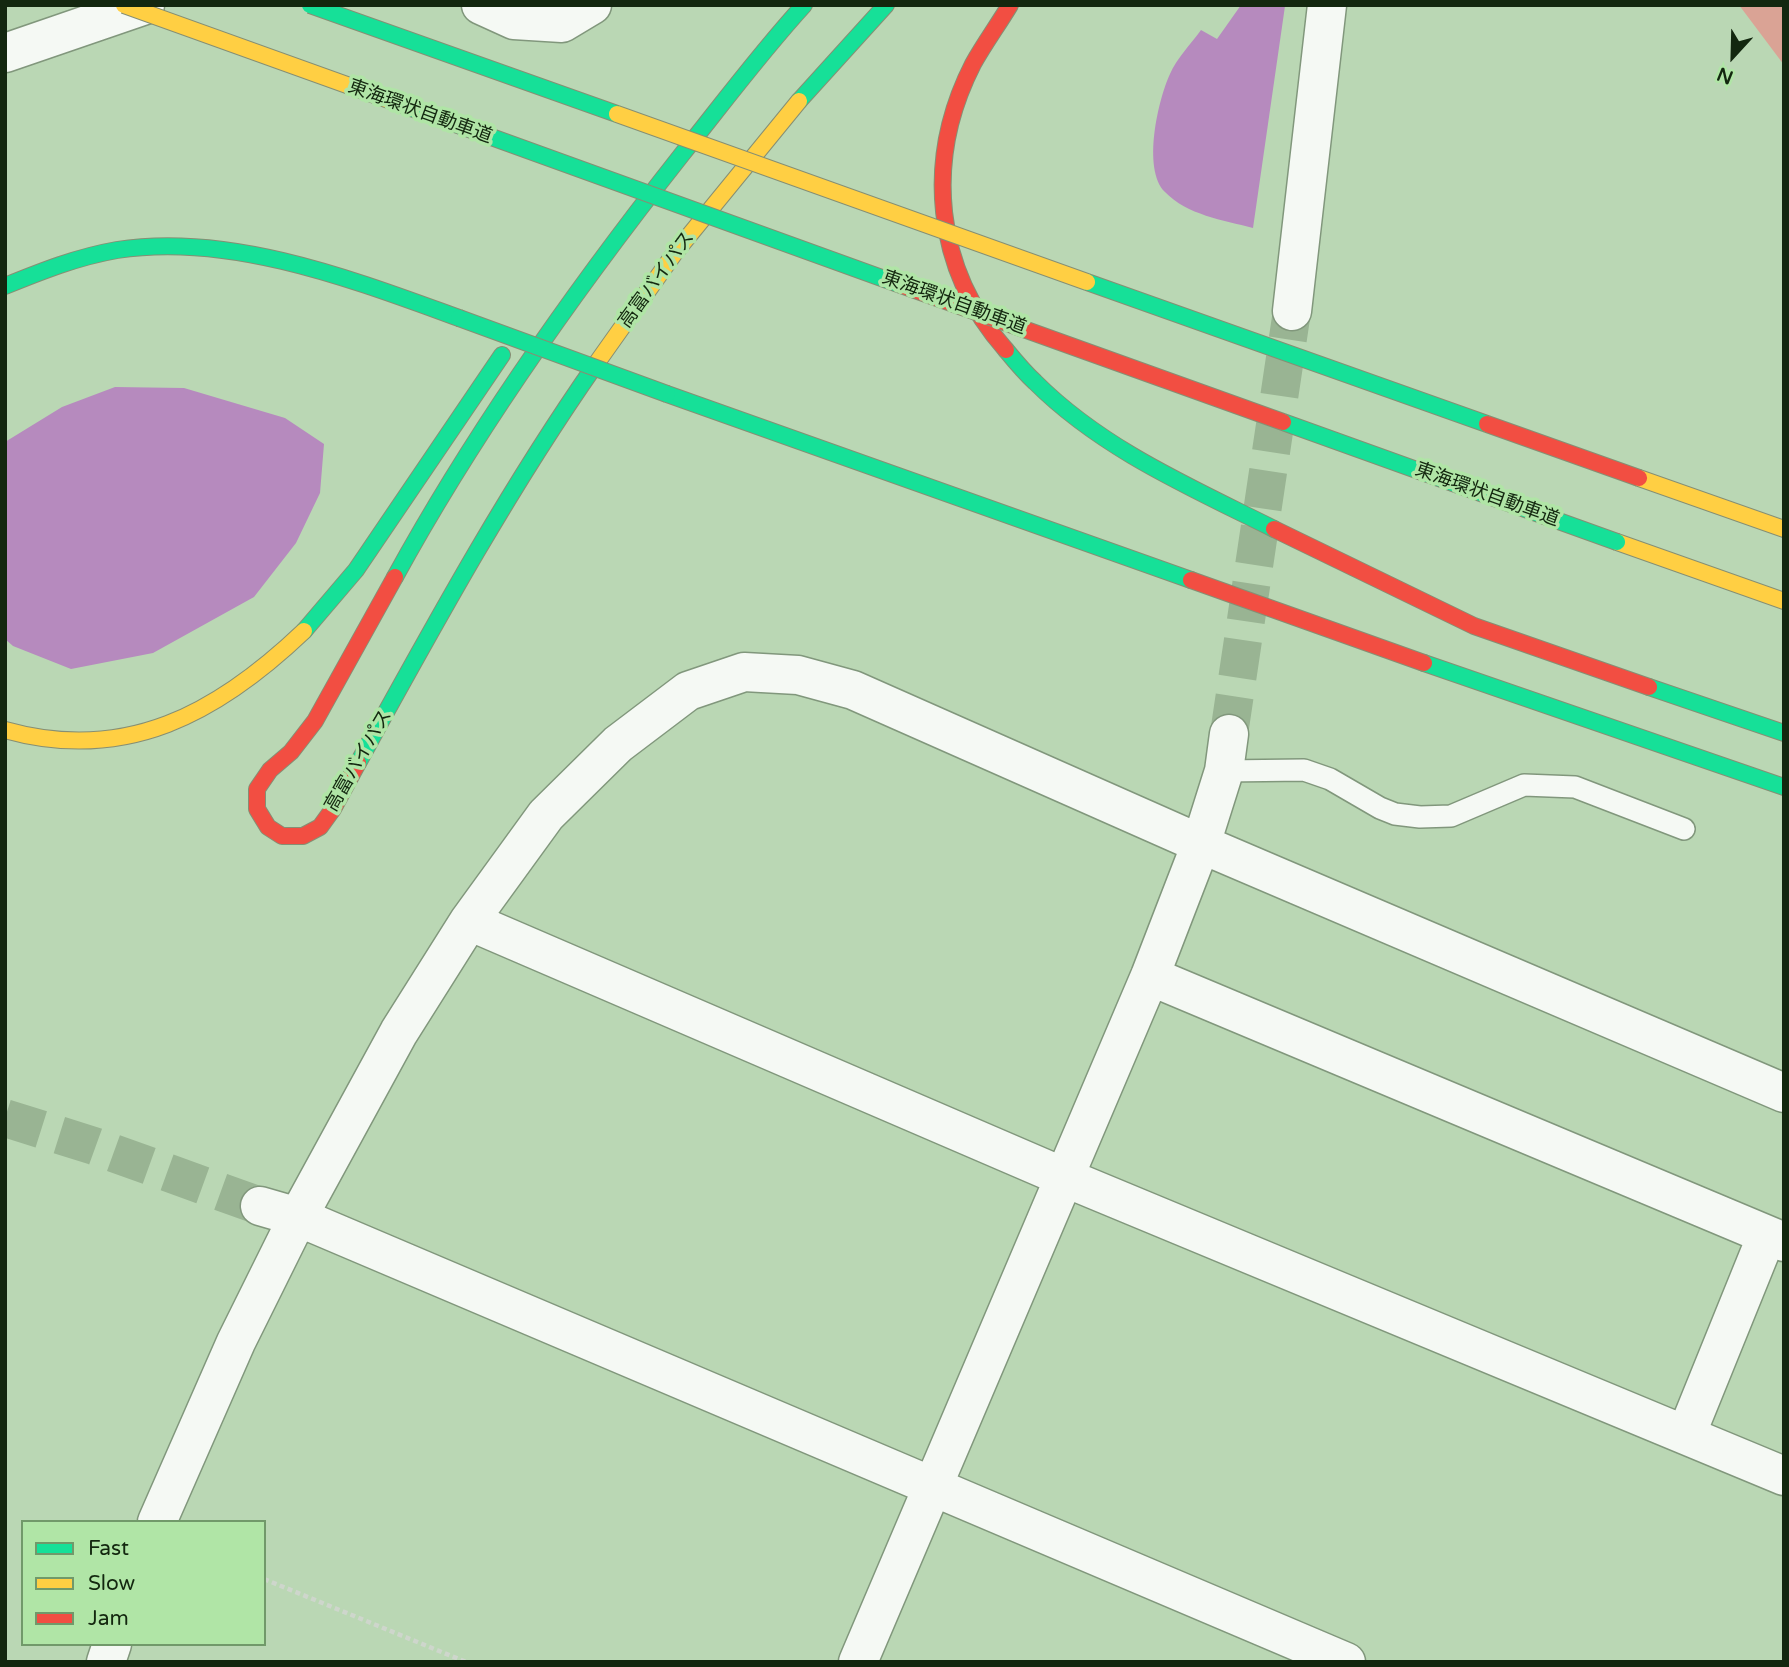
<!DOCTYPE html>
<html>
<head>
<meta charset="utf-8">
<style>
  body { margin:0 }
  #map { position:relative; width:1789px; height:1667px; overflow:hidden; background:#bad7b4; font-family:"Varela Round",sans-serif }
  canvas { display:block }
  .frame { position:absolute; inset:0; border:7px solid #13270f; pointer-events:none }
  .legend { position:absolute; left:21px; top:1520px; width:245px; height:126px; box-sizing:border-box; background:#b0e5a6; border:2px solid #71996a; margin:0; padding:9px 12px; list-style:none; font-size:21px; color:#13270f }
  .legend li { display:flex; align-items:center; gap:14px; height:35px }
  .legend b { width:35px; border:2px solid #71996a }
  .north { position:absolute; left:1698px; top:21px; width:70px; height:70px; -webkit-text-stroke:5px #b0e5a6; paint-order:stroke; rotate:202deg; font-size:19px; font-weight:700; line-height:28px; text-align:center; color:#13270f }
  .north::after { content:''; display:block; margin:auto; width:24px; height:32px; background:#13270f; clip-path:polygon(50% 0,100% 100%,50% 72%,0 100%) }
</style>
</head>
<body>
<div id="map">
<canvas width="1789" height="1667"></canvas>
<div class="frame"></div>
<ul class="legend">
<li><b style="height:9px;background:#16e098"></b>Fast</li>
<li><b style="height:9px;background:#ffcf43"></b>Slow</li>
<li><b style="height:9px;background:#f24e42"></b>Jam</li>
</ul>
<div class="north">N</div>
</div>
<script>
const g = document.querySelector('canvas').getContext('2d');
g.lineJoin = 'round';
function paint(path, color) {
  g.fillStyle = color;
  g.fill(path, 'evenodd');
}
function strokePath(path, color, width, dash) {
  g.strokeStyle = color;
  g.lineWidth = width;
  g.lineCap = dash ? 'butt' : 'round';
  g.setLineDash(dash || []);
  g.stroke(path);
}
function label(font, color, halo, rows, align = 'center') {
  g.font = font + ' "Varela Round","Noto Sans JP",sans-serif';
  g.lineWidth = 7;
  g.setLineDash([]);
  g.textBaseline = 'middle';
  g.strokeStyle = halo;
  g.fillStyle = color;
  for (const [text, x, y, turn = 0] of rows) {
    g.save();
    g.translate(x, y);
    g.rotate((+turn || 0) * Math.PI / 180);
    g.textAlign = isNaN(turn) ? turn : align;
    if (halo) g.strokeText(text, 0, 0);
    g.fillText(text, 0, 0);
    g.restore();
  }
}
const forest = new Path2D(`
  M 1739,5 L 1784,5 L 1784,65 Z`);
const water = new Path2D(`
  M 1241,5 L 1285,6 L 1253,228 C 1223,220 1187,215 1165,192 C 1142,169 1158,100 1170,74 C 1177,58 1191,44 1201,30 L 1217,39 Z
  M 115,387 L 184,388 L 285,418 L 324,444 L 320,493 L 296,543 L 254,597 L 153,653 L 71,669 L 13,646 L 5,639 L 5,442 L 62,407 Z`);
const streetTunnel = new Path2D(`
  M 1229,734 L 1292,311
  M 5,1118 L 94,1146 L 260,1206`);
const path = new Path2D(`
  M 264,1579 L 466,1662`);
const lane = new Path2D(`
  M 1224,771 L 1304,770 L 1330,779 L 1380,808 L 1395,814 L 1420,817 L 1451,816 L 1524,785 L 1575,787 L 1684,829`);
const street = new Path2D(`
  M 481,5 L 514,20 L 562,23 L 592,5
  M 5,53 L 145,5
  M 1292,311 L 1327,5
  M 469,921 L 1066,1178 L 1784,1476
  M 1150,976 L 1784,1242
  M 260,1206 L 298,1217 L 1346,1662
  M 1686,1435 L 1767,1235
  M 157,1522 L 236,1342 L 298,1217 L 399,1032 L 469,921 L 546,815 L 618,744 L 688,691 L 744,672 L 798,675 L 853,690 L 1201,844 L 1784,1093
  M 106,1662 L 112,1644
  M 858,1662 L 1150,976 L 1201,844 L 1224,771 L 1229,734`);
const fast = new Path2D(`
  M 799,101 L 886,5
  M 5,286 C 42,271 77,257 117,250 C 230,232 354,280 459,318
  M 1006,350 C 1015,361 1024,372 1035,382 C 1102,449 1190,487 1274,529
  M 667,394 L 1191,580
  M 395,577 C 477,427 578,286 683,153 C 723,103 761,52 804,5
  M 304,631 L 356,570 L 502,355
  M 1424,663 L 1784,787
  M 1649,687 L 1784,733
  M 358,763 C 433,627 507,491 596,364`);
const slow = new Path2D(`
  M 596,364 L 674,254 L 799,101
  M 1639,478 L 1784,529
  M 1617,542 L 1784,601
  M 5,730 C 126,764 218,713 304,631`);
const jam = new Path2D(`
  M 1006,350 C 934,269 924,160 973,64 C 984,44 998,25 1010,5
  M 1274,529 L 1474,626 L 1649,687
  M 1191,580 L 1424,663
  M 358,763 L 333,809 L 320,827 L 303,836 L 282,836 L 268,827 L 257,809 L 257,789 L 270,770 L 291,752 L 315,721 L 395,577`);
const fastBridge = new Path2D(`
  M 310,5 L 617,114
  M 411,108 L 901,285
  M 1087,282 L 1487,424
  M 459,318 L 667,394
  M 1283,422 L 1617,542`);
const slowBridge = new Path2D(`
  M 124,5 L 411,108
  M 617,114 L 1087,282`);
const jamBridge = new Path2D(`
  M 901,285 L 1283,422
  M 1487,424 L 1639,478`);
const streetNames = [
  ["東海環状自動車道",420,112,20],
  ["高富バイパス",657,280,-54],
  ["東海環状自動車道",954,303,20],
  ["東海環状自動車道",1487,495,20],
  ["高富バイパス",359,761,-60]
];
paint(forest, '#daa395');
paint(water, '#b68abe');
strokePath(streetTunnel, '#99b493', 38, [38, 19]);
strokePath(lane, '#81977c', 24);
strokePath(street, '#81977c', 41);
strokePath(fast, '#868f74', 18);
strokePath(slow, '#868f74', 18);
strokePath(jam, '#868f74', 18);
strokePath(path, '#ced6cc', 4.5, [5, 3.5]);
strokePath(lane, '#f5f9f4', 21);
strokePath(street, '#f5f9f4', 38);
strokePath(fast, '#16e098', 16);
strokePath(slow, '#ffcf43', 16);
strokePath(jam, '#f24e42', 16);
strokePath(fastBridge, '#868f74', 18, []);
strokePath(slowBridge, '#868f74', 18, []);
strokePath(jamBridge, '#868f74', 18, []);
strokePath(fastBridge, '#16e098', 16);
strokePath(slowBridge, '#ffcf43', 16);
strokePath(jamBridge, '#f24e42', 16);
label('19px', '#13270f', '#b0e5a6', streetNames);
</script>
</body>
</html>
